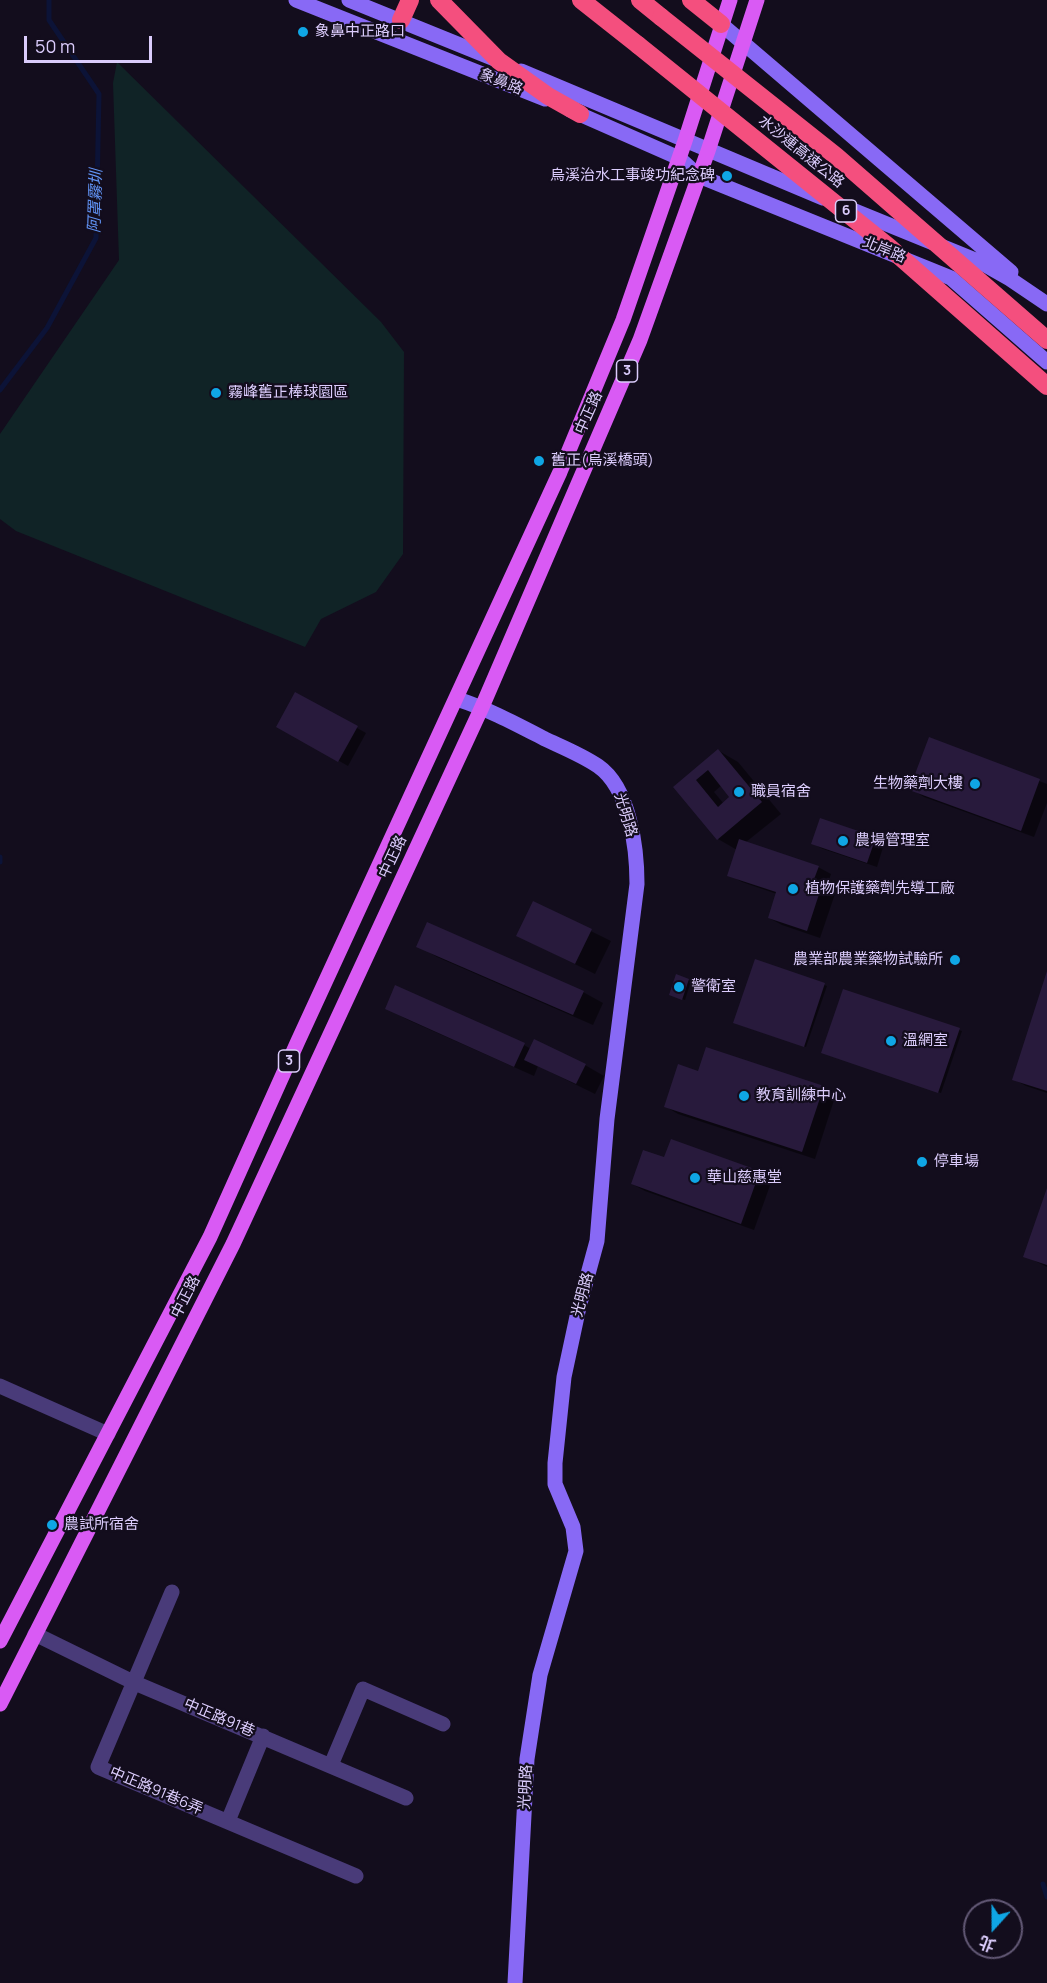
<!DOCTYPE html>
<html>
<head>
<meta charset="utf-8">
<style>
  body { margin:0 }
  #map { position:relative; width:1047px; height:1983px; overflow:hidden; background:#130d1d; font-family:Manrope,"Noto Sans TC",sans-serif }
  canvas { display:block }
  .north { position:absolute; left:963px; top:1899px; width:60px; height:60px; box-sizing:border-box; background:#130d1d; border:2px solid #635976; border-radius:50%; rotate:201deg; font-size:16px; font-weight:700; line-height:24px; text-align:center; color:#dbccfc }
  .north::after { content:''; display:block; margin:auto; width:21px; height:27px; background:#0fa6e5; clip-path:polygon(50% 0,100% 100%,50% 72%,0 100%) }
  .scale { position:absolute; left:24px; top:36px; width:128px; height:27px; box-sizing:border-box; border:3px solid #dbccfc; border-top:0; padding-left:8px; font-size:18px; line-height:21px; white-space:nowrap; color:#dbccfc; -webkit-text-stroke:4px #130d1d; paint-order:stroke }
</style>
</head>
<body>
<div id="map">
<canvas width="1047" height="1983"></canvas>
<div class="north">北</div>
<div class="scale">50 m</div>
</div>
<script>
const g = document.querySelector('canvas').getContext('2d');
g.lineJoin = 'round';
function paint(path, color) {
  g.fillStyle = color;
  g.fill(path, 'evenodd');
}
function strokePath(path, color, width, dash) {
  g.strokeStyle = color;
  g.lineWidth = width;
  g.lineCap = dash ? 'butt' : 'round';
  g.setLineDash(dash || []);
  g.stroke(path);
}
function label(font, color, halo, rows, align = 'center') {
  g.font = font + ' Manrope,"Noto Sans TC",sans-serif';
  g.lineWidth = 4.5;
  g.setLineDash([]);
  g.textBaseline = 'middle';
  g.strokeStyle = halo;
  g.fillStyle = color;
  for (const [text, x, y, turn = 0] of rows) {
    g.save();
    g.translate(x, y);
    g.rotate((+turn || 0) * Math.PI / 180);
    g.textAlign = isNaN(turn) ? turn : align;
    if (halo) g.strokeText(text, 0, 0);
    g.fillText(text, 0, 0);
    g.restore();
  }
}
const green = new Path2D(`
  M 117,62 L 381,322 L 404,352 L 403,554 L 376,592 L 321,619 L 305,647 L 16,531 L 0,519 L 0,434 L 119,260 L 113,83 Z`);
const shadow = new Path2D(`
  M 296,694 L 366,733 L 348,766 L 278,726 Z
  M 930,739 L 1047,784 L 1047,803 L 1034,837 L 924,797 L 911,789 Z
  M 719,751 L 738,762 L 781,814 L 746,842 L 818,867 L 831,874 L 826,889 L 835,894 L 820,938 L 782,925 L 769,918 L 777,894 L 742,882 L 729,875 L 737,850 L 718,839 L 675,787 ZM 722,785 L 731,797 L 724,804 L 714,792 Z
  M 875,838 L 884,844 L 877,867 L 823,849 L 813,844 Z
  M 534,903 L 611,941 L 595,974 L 518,936 Z
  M 428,924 L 583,992 L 603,1003 L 593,1025 L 437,957 L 418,946 Z
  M 756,961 L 827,986 L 806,1047 L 737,1024 Z
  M 1047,975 L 1047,1093 L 1026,1086 L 1013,1079 Z
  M 677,976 L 691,981 L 685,1000 L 673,996 Z
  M 387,1008 L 524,1045 L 531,1049 L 585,1065 L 604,1076 L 595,1094 L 538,1066 L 534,1076 L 406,1019 Z
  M 959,1030 L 962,1031 L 941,1093 L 826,1054 Z
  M 699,1073 L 823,1087 L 836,1094 L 815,1159 L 678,1114 L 665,1106 Z
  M 672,1141 L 760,1173 L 772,1180 L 754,1230 L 645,1191 L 632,1184 L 665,1159 Z
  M 1047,1192 L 1047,1267 L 1025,1256 Z`);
const stream = new Path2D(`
  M 0,390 L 47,328 L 96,238 L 99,94 L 49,20 L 49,0
  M 0,857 L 0,862
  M 1043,1884 L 1047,1897`);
const building = new Path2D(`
  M 295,692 L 358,726 L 338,762 L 276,727 Z
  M 929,737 L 1040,779 L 1021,831 L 909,790 Z
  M 718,749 L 762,802 L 717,840 L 673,787 ZM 708,770 L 729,797 L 718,807 L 696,780 Z
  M 820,818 L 876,837 L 867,863 L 811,844 Z
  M 739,839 L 819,866 L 813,882 L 822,885 L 807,931 L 768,918 L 776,892 L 727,876 Z
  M 533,901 L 592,929 L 575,964 L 516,936 Z
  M 427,922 L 584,991 L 573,1015 L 416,947 Z
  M 755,959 L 825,983 L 804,1047 L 733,1023 Z
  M 1047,971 L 1047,1091 L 1012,1080 Z
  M 676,974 L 689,979 L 682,1000 L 669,995 Z
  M 395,985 L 525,1043 L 514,1067 L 385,1009 Z
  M 843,989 L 960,1028 L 938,1093 L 821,1053 Z
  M 534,1039 L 586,1064 L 576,1084 L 524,1060 Z
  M 706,1047 L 824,1086 L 802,1152 L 664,1107 L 678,1064 L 698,1071 Z
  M 671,1139 L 760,1171 L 741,1224 L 631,1184 L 643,1150 L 664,1157 Z
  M 1047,1188 L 1047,1265 L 1023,1257 Z`);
const street = new Path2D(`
  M 0,1386 L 108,1434
  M 172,1592 L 98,1767 L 356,1876
  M 35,1634 L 135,1683 L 406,1798
  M 331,1765 L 363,1689 L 443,1724
  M 228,1821 L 263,1736`);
const secondary = new Path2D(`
  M 296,0 L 545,99
  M 349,0 L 497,60
  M 721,24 L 1011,272
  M 521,71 L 823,198
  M 570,110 L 679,158 L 699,176 L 951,278 L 1047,362
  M 845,207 L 980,262 L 1010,279 L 1047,304
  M 457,699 C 488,709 516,724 545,739 C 562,747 582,755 598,766 C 630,788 637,849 637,884 L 607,1119 L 597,1241 L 579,1307 L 564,1377 L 555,1463 L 555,1484 L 573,1527 L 576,1551 L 540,1675 L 527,1759 L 515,1983`);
const primary = new Path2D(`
  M 0,1641 L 210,1237 L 298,1041 L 560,472 L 623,320 L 685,141 L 730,0
  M 0,1704 L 233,1244 L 482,707 L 640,340 L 708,151 L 757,0`);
const highway = new Path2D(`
  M 439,0 L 499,61 L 548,96 L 580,114
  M 581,0 L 638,45
  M 640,0 L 661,17
  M 691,0 L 721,24
  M 401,20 L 410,0`);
const highwayBridge = new Path2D(`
  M 661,17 L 836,156 L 1047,340
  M 638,45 L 889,247 L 1047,386`);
const markers = [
  [303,32,6,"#0fa6e5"],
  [727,176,6,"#0fa6e5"],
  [216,393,6,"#0fa6e5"],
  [539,461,6,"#0fa6e5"],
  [975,784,6,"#0fa6e5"],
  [739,792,6,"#0fa6e5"],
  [843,841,6,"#0fa6e5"],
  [793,889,6,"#0fa6e5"],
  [955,960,6,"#0fa6e5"],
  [679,987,6,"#0fa6e5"],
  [891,1041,6,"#0fa6e5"],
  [744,1096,6,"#0fa6e5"],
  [922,1162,6,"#0fa6e5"],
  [695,1178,6,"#0fa6e5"],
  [52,1525,6,"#0fa6e5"]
];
const shields = [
  [846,211,21],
  [627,371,21],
  [289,1061,21]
];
const shieldNames = [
  ["6",846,211],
  ["3",627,371],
  ["3",289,1061]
];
const poiNames = [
  ["象鼻中正路口",315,32],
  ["烏溪治水工事竣功紀念碑",715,176,"right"],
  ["霧峰舊正棒球園區",228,393],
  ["舊正(烏溪橋頭)",551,461],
  ["生物藥劑大樓",963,784,"right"],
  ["職員宿舍",751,792],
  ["農場管理室",855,841],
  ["植物保護藥劑先導工廠",805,889],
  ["農業部農業藥物試驗所",943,960,"right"],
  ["警衛室",691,987],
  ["溫網室",903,1041],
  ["教育訓練中心",756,1096],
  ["停車場",934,1162],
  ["華山慈惠堂",707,1178],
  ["農試所宿舍",64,1525]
];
const streetNames = [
  ["象鼻路",501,82,22],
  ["水沙連高速公路",801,152,39],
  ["北岸路",884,250,22],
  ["中正路",589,413,-66],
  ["光明路",625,815,73],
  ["中正路",393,857,-65],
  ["光明路",583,1295,-75],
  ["中正路",186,1297,-63],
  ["中正路91巷",219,1718,23],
  ["光明路",526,1787,-87],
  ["中正路91巷6弄",156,1791,23]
];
const waterNames = [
  ["阿罩霧圳",96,201,-88]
];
paint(green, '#102326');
paint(shadow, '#0007');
strokePath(stream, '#0c1337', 5);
paint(building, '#281a3c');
strokePath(street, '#493b79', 15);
strokePath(secondary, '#8869f5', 15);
strokePath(primary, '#d95af4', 15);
strokePath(highway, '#f44f7e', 18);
strokePath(highwayBridge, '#f44f7e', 18);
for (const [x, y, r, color] of markers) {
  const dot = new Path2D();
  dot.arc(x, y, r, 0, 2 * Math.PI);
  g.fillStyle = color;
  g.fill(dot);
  strokePath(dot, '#130d1d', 2);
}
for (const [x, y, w] of shields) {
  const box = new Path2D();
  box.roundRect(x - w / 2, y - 11, w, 22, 4.5);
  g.fillStyle = '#130d1d';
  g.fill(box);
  strokePath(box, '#dbccfc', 1.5);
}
label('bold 14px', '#dbccfc', null, shieldNames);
label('15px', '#dbccfc', '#130d1d', poiNames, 'left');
label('15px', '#dbccfc', '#130d1d', streetNames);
label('italic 16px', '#6193f5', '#130d1d', waterNames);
</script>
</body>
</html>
